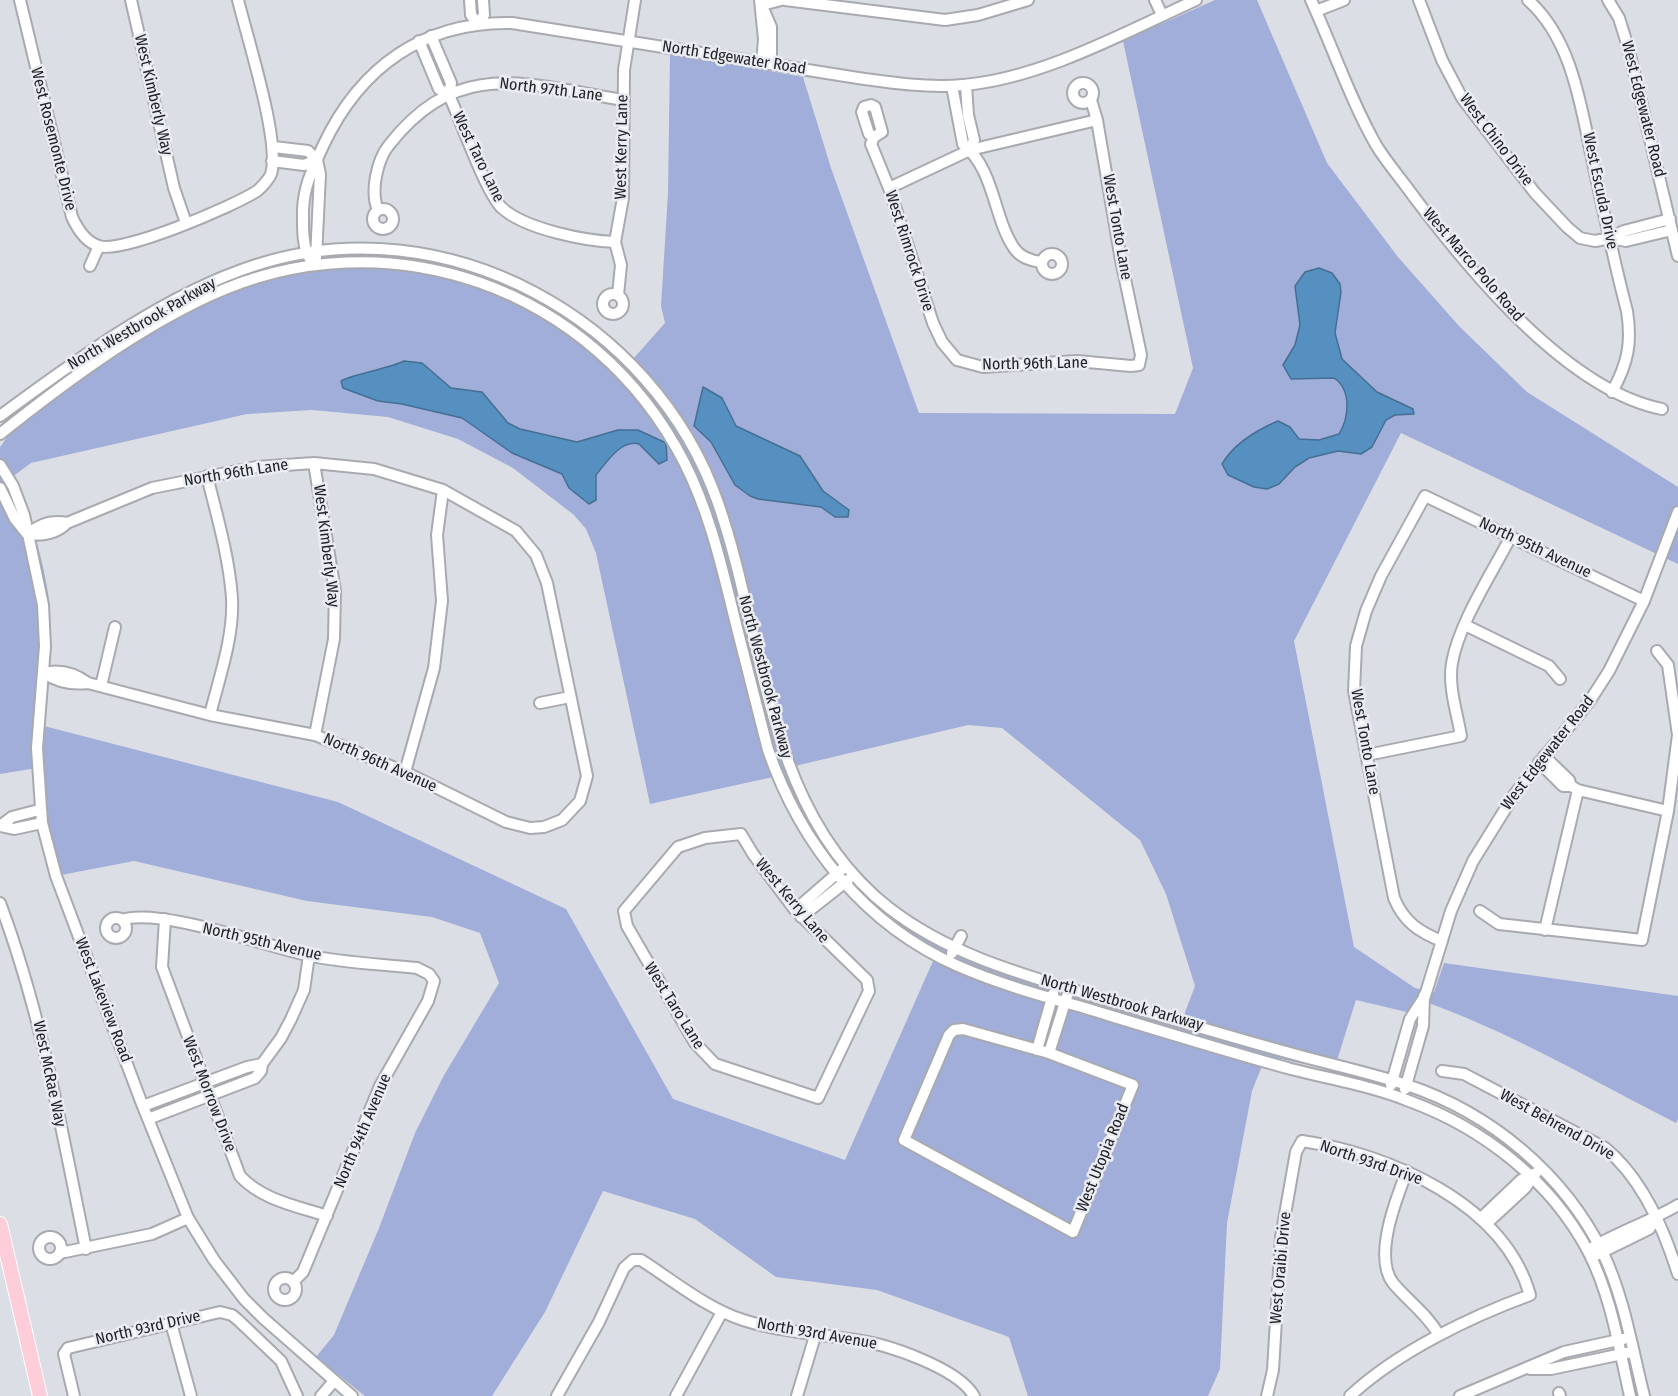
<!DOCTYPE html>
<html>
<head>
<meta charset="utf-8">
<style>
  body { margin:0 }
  canvas { display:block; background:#dcdee5 }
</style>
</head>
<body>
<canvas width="1678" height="1396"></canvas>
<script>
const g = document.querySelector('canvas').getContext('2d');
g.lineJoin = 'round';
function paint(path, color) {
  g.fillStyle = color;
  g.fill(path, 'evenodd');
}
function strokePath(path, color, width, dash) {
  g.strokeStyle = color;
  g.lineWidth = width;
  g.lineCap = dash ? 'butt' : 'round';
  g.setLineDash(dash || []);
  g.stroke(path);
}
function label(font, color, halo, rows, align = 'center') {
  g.font = font + ' "Fira Sans Condensed",sans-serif';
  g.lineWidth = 5;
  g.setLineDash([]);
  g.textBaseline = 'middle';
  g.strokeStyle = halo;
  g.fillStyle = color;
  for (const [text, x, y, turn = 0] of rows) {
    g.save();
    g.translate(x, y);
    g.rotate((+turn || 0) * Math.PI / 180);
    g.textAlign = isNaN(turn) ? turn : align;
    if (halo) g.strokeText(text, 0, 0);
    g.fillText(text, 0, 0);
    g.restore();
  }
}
const green = new Path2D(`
  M 1215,0 L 1257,0 L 1327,163 L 1398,257 L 1459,326 L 1527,392 L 1678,487 L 1678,564 L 1401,433 L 1294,641 L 1354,947 L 1415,988 L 1434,992 L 1444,963 L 1678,996 L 1678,1119 L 1676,1123 C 1591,1080 1508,1030 1417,999 L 1411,1013 L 1356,1000 L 1334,1070 L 1266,1056 L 1252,1091 L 1227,1223 L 1220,1369 L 1208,1396 L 1028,1396 L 1009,1337 L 877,1290 L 776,1277 L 695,1219 L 603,1191 L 545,1312 L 492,1396 L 365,1396 L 316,1357 L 334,1335 L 379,1228 L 415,1133 L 443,1077 L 499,983 L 480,933 L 432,917 L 307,901 L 134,861 L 56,876 L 37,768 L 0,774 L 0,447 C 9,437 12,422 21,412 C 44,387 91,360 120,340 C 170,307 255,261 315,256 C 412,249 515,278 592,337 C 604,346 614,359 625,368 L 665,323 L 661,306 L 668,193 L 670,54 L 803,77 L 831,168 L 919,413 L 1175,414 L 1193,368 L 1123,41 ZM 312,410 L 388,417 L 458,439 L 513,468 L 574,515 L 586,529 L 596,553 L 650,804 L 773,777 C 793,824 822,869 858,906 C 879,928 907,945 933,961 L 845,1160 L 673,1099 L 566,909 L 338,802 L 44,726 C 47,688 52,648 50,610 C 46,565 31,518 12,477 L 31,463 L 247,414 ZM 968,725 L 1002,728 L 1140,840 L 1166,894 L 1195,986 L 1184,1015 C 1107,993 1015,975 945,938 C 877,902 821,837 795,766 Z`);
const water = new Path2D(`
  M 1319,268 L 1332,273 L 1340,284 L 1341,292 L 1335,333 L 1342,359 L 1377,392 L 1413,409 L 1414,414 L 1395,415 L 1386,420 L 1372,447 L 1361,454 L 1338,451 L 1309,458 L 1295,467 L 1279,484 L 1267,489 L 1254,487 L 1228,475 L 1222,464 C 1234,443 1257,430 1278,421 L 1290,427 L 1299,439 L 1319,440 L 1339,434 C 1349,418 1352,390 1334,378 L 1291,379 L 1283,365 L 1295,345 L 1300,325 L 1295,286 L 1305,272 Z
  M 404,361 L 422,363 L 451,388 L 482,392 L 508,423 L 520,429 L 577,442 L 618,430 L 638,430 L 666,443 L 667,460 L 659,464 L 639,444 C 621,439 606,463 596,475 L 596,500 L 589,504 L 569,488 L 562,474 L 512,453 L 462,418 L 402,404 L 378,401 L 343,388 L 341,381 C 346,376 391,368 404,361 Z
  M 703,387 L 722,398 L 736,426 L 800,456 L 823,491 L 849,510 L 848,517 L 835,517 L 821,507 L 758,499 L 750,496 L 735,485 L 711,442 L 694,426 Z`);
const minor = new Path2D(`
  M 20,0 L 72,217 C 77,228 85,242 99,246 C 122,254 234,206 257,191 C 261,188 269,179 271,174 C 281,143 247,37 238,0
  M 131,0 L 174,188 L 186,223
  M 470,0 L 471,15 L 478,24 L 484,15 L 483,0
  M 760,0 L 764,39 L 762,63
  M 785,0 L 945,20 L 978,15 L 1028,0
  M 1155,0 L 1162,15
  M 1311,0 C 1333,48 1350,99 1376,145 C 1387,163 1402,180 1414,197 C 1470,271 1567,390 1662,409
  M 1419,0 L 1442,60 L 1462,98 L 1535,193 L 1567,227 L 1580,238 L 1595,241 L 1611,238 L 1626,241 L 1672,230
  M 1528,0 C 1573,40 1581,108 1593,163 C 1604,213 1614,262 1627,311 C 1632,343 1628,363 1612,392
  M 1608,0 L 1619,18 L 1628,47 L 1678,256
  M 762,5 L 781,0
  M 762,6 L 771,27 L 771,64
  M 1316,11 L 1344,0
  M 431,36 L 451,83 L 449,95
  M 419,41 L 439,89 L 449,95 C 460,119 486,193 502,208 C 525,229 585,241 615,242
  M1073 93a10 10 0 1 1 20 0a10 10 0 1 1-20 0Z
  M 966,85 L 968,115 L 974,140 L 970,150
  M 952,86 L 963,144 C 995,170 993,217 1014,248 C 1020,257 1032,261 1042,262
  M 874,137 L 869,134 L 862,112 L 864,107 L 871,105 L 875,107 L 882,132 L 874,137 L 871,144 L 889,188 L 933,323 L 942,342 L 957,360 L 983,367 L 1077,361 L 1131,366 L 1139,365 L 1141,355 L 1121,260 L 1097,120 L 1091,100
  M 274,147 L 308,151 L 317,160
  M 272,161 L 304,165 L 317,160
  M 889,188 L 970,150 L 1097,120
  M373 219a10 10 0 1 1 20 0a10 10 0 1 1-20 0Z
  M 378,210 C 370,192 377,160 389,145 C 459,56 528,85 624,100
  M 1611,238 L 1624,231 L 1670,219
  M1042 264a10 10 0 1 1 20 0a10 10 0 1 1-20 0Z
  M 316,258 L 320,174 L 317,160
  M 310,259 C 302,247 303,225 303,210 C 304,185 313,168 323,146 C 360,67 424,21 512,23 L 858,78 C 893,83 928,88 963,85 C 1040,79 1126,32 1196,0
  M 90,266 L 99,246
  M603 304a10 10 0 1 1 20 0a10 10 0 1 1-20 0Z
  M 618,295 L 621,265 L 615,242 L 623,198 L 624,70 L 635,0
  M 0,416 C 76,360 165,294 256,265 C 445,204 654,319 718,503 C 766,641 764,810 889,908 C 947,953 1017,973 1087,994 C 1157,1015 1227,1036 1297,1055 C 1333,1065 1371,1073 1407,1085 C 1491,1113 1564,1174 1603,1253 C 1624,1297 1632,1348 1644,1396
  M 0,434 C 64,383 134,331 209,296 C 387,213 595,288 684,462 C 707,507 719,555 731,604 C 743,653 756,702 768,750 C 801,845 865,925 958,966 C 999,984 1043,996 1085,1008 C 1154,1029 1222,1050 1291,1069 C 1330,1079 1372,1086 1409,1101 C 1483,1128 1551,1181 1588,1251 C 1611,1295 1619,1348 1630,1396
  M 314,463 L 335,591 L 334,639 L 315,735
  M 0,465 L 13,486 L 24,515 L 43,605 L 45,646 L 37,748 L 42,823 L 56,876 L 142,1104 L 188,1218 L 214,1260 L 244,1299 L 263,1318 L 352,1396
  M 207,476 C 217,516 229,557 232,598 C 234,637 219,678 210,715
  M 0,488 L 15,519 L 27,534
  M 28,534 C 43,536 56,534 67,523 L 152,488 L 256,467 L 314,463 L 374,469 L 443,490 L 516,531 L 536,555 L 547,583 L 587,776 L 580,801 L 562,820 L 544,827 L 530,828 L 506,822 L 405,772 L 315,735 L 210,715 L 88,683 C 72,685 57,682 44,673
  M 28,534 C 39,524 52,520 67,523
  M 1465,625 L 1549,666 L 1560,679
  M 44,673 C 60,669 74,673 88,683
  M 101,686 L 115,627
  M 540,703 L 570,697
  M 1367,755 L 1461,736 C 1457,712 1448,687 1452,663 C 1459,623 1491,575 1510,538
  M 1544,756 L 1569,780 L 1571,786 L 1578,790 L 1668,811
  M 1539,762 L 1563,786 L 1571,786
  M 405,772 L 434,668 L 442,601 L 437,535 L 443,490
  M 0,826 L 12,817 L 39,810
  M 1,826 L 14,829 L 42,823
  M 741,834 L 753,854 L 795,910 L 867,980 L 869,991 L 818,1098 L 715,1064 L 695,1043 L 627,926 L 624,911 L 678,847 L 705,838 Z
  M 0,903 C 42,1015 62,1132 86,1249
  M 795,910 L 841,870
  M 1480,911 L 1499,924 L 1642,940 L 1668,811 L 1678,735 L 1668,665 L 1657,651
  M 801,917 L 848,880
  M106 928a10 10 0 1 1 20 0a10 10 0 1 1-20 0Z
  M 165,919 L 162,967 L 240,1176 C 262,1200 297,1206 327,1216
  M 122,920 C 158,907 266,946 307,955 C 342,963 381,964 417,968 L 429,974 L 434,981 L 428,1001 L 380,1086 L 303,1272 L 293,1282
  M 1545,930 L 1578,790
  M 1442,941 C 1419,932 1404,922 1394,898 L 1354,691 L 1356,646 L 1366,611 L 1381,576 L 1425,496 L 1644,601
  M 952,953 L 961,936
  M 963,1029 L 1049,1053 L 1133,1085 L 1073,1232 L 904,1140 L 949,1035 L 954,1030 Z
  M 1037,1050 L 1053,994
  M 1049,1053 L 1067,996
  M 1442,1071 L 1464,1074 L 1605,1148 C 1642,1178 1664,1229 1678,1274
  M 1391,1085 L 1410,1019 L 1425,996 L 1451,911 L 1473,861 L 1514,795 L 1591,699 L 1609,671 L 1644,601 L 1678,512
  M 1405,1089 L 1423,1026 L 1424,996
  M 143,1106 L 247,1067 L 262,1064
  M 148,1119 L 255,1078 L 261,1071 L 262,1064 L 281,1038 L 291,1019 L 304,990 L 309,955
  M 1407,1171 C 1396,1199 1373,1257 1393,1283 C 1408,1301 1427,1314 1439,1335
  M 1481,1218 L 1521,1180 L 1536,1173
  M 1486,1224 L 1526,1187 L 1532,1177
  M39 1248a11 11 0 1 1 22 0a11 11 0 1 1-22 0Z
  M 1593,1247 C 1621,1231 1651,1221 1678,1205
  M 60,1253 L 152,1234 L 188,1218
  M 1596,1255 L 1649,1229 L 1656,1218
  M274 1289a11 11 0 1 1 22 0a11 11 0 1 1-22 0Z
  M 171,1323 L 191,1396
  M 1530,1369 L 1551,1369 L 1627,1353
  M 1559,1393 L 1560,1396
  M 74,1396 L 64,1354 L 68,1348 L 220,1312 L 232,1315 L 238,1320 L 281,1361 L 297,1396
  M 321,1396 L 334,1381
  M 557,1396 L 599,1322 L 624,1268 L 633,1260 L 641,1260 C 674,1281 706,1308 743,1320 C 781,1332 818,1334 856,1340 C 887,1344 958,1368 974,1396
  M 676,1396 L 722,1312
  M 797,1396 L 815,1336
  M 1267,1396 L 1273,1370 L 1281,1237 L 1296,1152 L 1302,1141 C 1389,1154 1504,1203 1530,1295 C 1470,1317 1397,1352 1350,1396
  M 1460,1396 L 1564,1352 L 1623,1339`);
const major = new Path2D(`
  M 0,1224 L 40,1396`);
const streetNames = [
  ["North Edgewater Road",734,58,9],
  ["North 97th Lane",551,90,7],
  ["West Kimberly Way",153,95,77],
  ["West Edgewater Road",1643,109,76],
  ["West Rosemonte Drive",53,139,76],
  ["West Chino Drive",1496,140,53],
  ["West Kerry Lane",622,147,-89],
  ["West Taro Lane",478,157,64],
  ["West Escuda Drive",1600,191,78],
  ["West Tonto Lane",1117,227,80],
  ["West Rimrock Drive",909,251,72],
  ["West Marco Polo Road",1473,265,49],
  ["North Westbrook Parkway",142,324,-30],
  ["North 96th Lane",1035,364,-1],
  ["North 96th Lane",236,473,-9],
  ["West Kimberly Way",326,546,83],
  ["North 95th Avenue",1535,548,25],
  ["North Westbrook Parkway",765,677,75],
  ["West Tonto Lane",1365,742,80],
  ["West Edgewater Road",1548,753,-52],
  ["North 96th Avenue",380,763,24],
  ["West Kerry Lane",792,901,50],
  ["North 95th Avenue",262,942,13],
  ["West Lakeview Road",103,1000,69],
  ["North Westbrook Parkway",1122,1003,16],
  ["West Taro Lane",674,1006,58],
  ["West McRae Way",49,1074,78],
  ["West Morrow Drive",209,1094,69],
  ["West Behrend Drive",1557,1125,29],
  ["North 94th Avenue",363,1131,-67],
  ["West Utopia Road",1103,1158,-68],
  ["North 93rd Drive",1371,1163,19],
  ["West Oraibi Drive",1281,1268,-85],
  ["North 93rd Drive",148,1328,-13],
  ["North 93rd Avenue",817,1334,10]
];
paint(green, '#a0aed9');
paint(water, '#5590c0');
strokePath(water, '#456f92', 1.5);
strokePath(minor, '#a8aab0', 14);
strokePath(major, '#fff', 16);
strokePath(minor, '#fff', 10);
strokePath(major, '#fdcdda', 14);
label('16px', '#212225', '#e9ecf3', streetNames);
</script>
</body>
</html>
